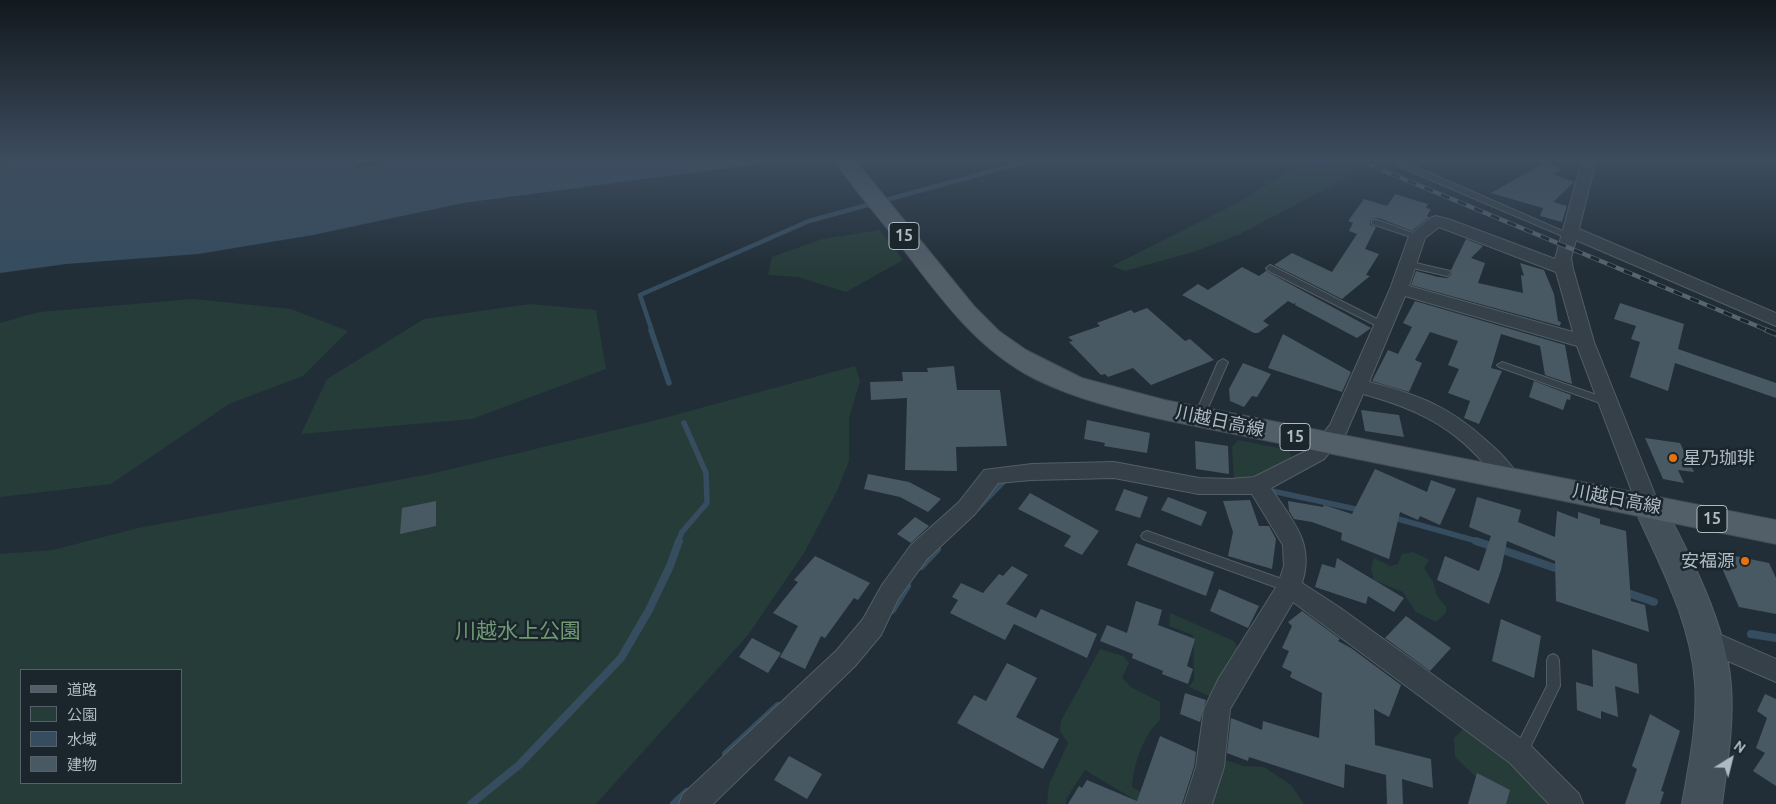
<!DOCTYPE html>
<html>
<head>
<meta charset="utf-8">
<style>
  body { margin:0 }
  #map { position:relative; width:1776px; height:804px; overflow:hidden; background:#212e37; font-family:Ubuntu,"Noto Sans JP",sans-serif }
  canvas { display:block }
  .legend { position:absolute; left:20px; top:669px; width:162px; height:115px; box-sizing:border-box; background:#1a252c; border:1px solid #566169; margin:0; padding:6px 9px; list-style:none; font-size:15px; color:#afbbc4 }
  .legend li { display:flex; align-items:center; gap:10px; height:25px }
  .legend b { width:25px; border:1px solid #566169 }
  .north { position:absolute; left:1706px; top:734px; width:50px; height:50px; -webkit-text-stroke:4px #1a252c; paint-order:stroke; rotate:36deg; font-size:14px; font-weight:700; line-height:20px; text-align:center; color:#afbbc4 }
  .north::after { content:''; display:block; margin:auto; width:18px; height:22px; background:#afbbc4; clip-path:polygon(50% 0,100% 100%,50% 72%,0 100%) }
</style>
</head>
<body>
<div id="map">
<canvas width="1776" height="804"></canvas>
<ul class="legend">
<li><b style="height:6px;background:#525f68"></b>道路</li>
<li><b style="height:14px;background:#263c39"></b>公園</li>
<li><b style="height:14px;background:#354d5e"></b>水域</li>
<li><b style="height:14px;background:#495963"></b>建物</li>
</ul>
<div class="north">N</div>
</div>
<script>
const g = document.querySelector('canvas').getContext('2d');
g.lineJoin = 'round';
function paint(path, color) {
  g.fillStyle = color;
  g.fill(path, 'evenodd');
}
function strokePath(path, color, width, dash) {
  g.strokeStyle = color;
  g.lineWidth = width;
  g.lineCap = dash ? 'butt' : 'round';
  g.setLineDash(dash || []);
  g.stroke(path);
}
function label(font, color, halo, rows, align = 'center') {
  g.font = font + ' Ubuntu,"Noto Sans JP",sans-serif';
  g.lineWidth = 5;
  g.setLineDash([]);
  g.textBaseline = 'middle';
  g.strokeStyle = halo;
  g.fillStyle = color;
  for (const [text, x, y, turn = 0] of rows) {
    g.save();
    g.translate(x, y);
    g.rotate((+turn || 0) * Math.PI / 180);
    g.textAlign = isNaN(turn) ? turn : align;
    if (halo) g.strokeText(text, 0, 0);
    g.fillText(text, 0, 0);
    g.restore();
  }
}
const green = new Path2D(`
  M 1307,160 L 1334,160 L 1360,171 L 1240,234 L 1196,251 L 1125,271 L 1112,266 L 1235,204 Z
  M 880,230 L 903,260 L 846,292 L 798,277 L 768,275 L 772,257 L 822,239 Z
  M 193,299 L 291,309 L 348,331 L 303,376 L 229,404 L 111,484 L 0,497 L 0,323 L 39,312 Z
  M 530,304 L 596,310 L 606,369 L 472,419 L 301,434 L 327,379 L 424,319 Z
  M 855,366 L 860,381 L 849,418 L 849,461 L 837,491 L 804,553 L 748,635 L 596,804 L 0,804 L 0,554 L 53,550 L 138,528 L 430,474 L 653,421 ZM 21,670 L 181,670 L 181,783 L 21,783 Z
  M 1238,440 L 1289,450 L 1293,461 L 1249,479 L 1234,483 L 1232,447 Z
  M 1413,552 L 1429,560 L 1424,568 L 1433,582 L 1437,596 L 1446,607 L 1446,613 L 1436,622 L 1416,612 L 1403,592 L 1374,580 L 1371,569 L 1374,558 L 1390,566 L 1398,564 L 1402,554 Z
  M 1170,613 L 1234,641 L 1240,651 L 1211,697 L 1189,687 L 1194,680 L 1193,635 L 1169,626 Z
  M 1100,649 L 1123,656 L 1129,663 L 1122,678 L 1131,687 L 1160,702 L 1160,720 C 1143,736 1134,763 1132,787 L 1161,804 L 1142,804 L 1085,770 L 1066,799 L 1066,804 L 1047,804 L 1049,785 L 1068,743 L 1060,731 L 1061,721 Z
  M 1463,729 L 1484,738 L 1557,804 L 1504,804 L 1455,757 L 1454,738 Z
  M 1222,759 L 1244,766 L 1264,767 L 1291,785 L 1304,804 L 1206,804 Z`);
const water = new Path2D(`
  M 71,160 L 347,160 L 356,168 L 408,160 L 790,160 L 463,203 L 313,235 L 198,254 L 66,264 L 0,273 L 0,165 Z`);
const streamFar2 = new Path2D(`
  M 652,331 L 640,295 L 809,221 L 1032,160`);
const streamFar1 = new Path2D(`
  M 651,330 L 669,383
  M 1272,491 L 1360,510
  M 977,509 L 1007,478
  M 1391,517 L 1480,542
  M 678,542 L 682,532 L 707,503 L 706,473 L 684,423`);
const stream = new Path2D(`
  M 1476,541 L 1561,570
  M 921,566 L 937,549
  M 1625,592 L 1654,602
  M 892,610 L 907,586
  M 1751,634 L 1776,638
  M 726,754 L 778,706
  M 471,804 L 519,765 L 621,658 L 649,610 L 670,566 L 679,541
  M 674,804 L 687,792`);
const building = new Path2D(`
  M 1545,162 L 1562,169 L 1554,174 L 1574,182 L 1553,202 L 1567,206 L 1562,222 L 1540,216 L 1543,208 L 1491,193 Z
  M 1395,194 L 1428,204 L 1426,208 L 1431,209 L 1427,216 L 1429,217 L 1412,231 L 1379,218 L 1371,219 L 1370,225 L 1376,227 L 1365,249 L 1379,254 L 1366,275 L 1370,276 L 1342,299 L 1274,265 L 1292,253 L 1332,272 L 1357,234 L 1349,231 L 1353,223 L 1348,221 L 1364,199 L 1387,206 Z
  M 1466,239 L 1483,246 L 1471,258 L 1485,263 L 1478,283 L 1523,293 L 1521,275 L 1524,276 L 1520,263 L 1544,270 L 1554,294 L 1558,321 L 1561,322 L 1560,326 L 1411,285 L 1416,271 L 1438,277 L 1447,278 L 1452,274 L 1451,270 Z
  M 1242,267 L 1259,276 L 1266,271 L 1371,328 L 1357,338 L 1295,305 L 1296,303 L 1294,304 L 1288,301 L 1263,321 L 1269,325 L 1258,333 L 1254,333 L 1182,295 L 1198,284 L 1208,290 Z
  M 1415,301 L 1565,345 L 1572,384 L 1545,375 L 1540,346 L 1501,334 L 1491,368 L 1502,371 L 1479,424 L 1464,418 L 1470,401 L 1448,393 L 1459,369 L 1448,365 L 1458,341 L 1430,332 L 1415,360 L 1422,363 L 1409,392 L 1372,381 L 1388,350 L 1398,354 L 1412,327 L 1403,323 Z
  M 1620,303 L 1684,324 L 1678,349 L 1776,383 L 1776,398 L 1675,363 L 1668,391 L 1630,377 L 1640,342 L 1631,339 L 1636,326 L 1614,319 Z
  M 1147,308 L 1185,341 L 1190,339 L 1214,360 L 1151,385 L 1133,368 L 1108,377 L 1105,374 L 1101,375 L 1069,342 L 1073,341 L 1068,337 L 1100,326 L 1097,323 L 1131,310 L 1134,313 Z
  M 1283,334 L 1351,372 L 1342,392 L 1268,368 Z
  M 1243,363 L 1271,374 L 1257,397 L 1252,396 L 1244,407 L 1230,401 L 1229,389 Z
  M 954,366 L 957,390 L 1000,390 L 1007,446 L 956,447 L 957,471 L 905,470 L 907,398 L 871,400 L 870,382 L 903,381 L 902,372 L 928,372 L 927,368 Z
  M 1534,381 L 1571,395 L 1570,400 L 1567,399 L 1563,410 L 1529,397 Z
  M 1361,410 L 1399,415 L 1404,437 L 1365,431 Z
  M 1087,420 L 1150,433 L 1147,453 L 1104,446 L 1105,443 L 1084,439 Z
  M 1645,438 L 1680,443 L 1694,472 L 1678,470 L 1684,483 L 1663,479 Z
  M 1195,441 L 1228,446 L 1229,474 L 1196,469 Z
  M 1375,469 L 1427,492 L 1431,480 L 1456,489 L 1440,525 L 1420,516 L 1418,520 L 1400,512 L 1389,559 L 1341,540 L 1342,533 L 1312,522 L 1294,519 L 1289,511 L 1288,501 L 1323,507 L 1324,505 L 1352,514 Z
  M 868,474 L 909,482 L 941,499 L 928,512 L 900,497 L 864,489 Z
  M 1124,489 L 1148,497 L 1140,518 L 1115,510 Z
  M 1030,493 L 1099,531 L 1082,555 L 1064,546 L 1071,536 L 1018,509 Z
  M 1168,497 L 1207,512 L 1201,526 L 1161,510 Z
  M 1477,497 L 1521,510 L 1518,522 L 1555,537 L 1557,511 L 1578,519 L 1578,512 L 1600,519 L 1600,524 L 1626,531 L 1631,601 L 1645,605 L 1649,632 L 1556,601 L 1555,561 L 1507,541 L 1501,570 L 1489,604 L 1437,580 L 1445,556 L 1479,571 L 1491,536 L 1469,527 Z
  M 1250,500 L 1259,526 L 1269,526 L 1276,539 L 1272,569 L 1228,556 L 1233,532 L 1223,501 Z
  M 436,501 L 436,526 L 400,534 L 402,508 Z
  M 915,517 L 929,526 L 911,543 L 897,534 Z
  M 1136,543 L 1214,572 L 1206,596 L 1127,565 Z
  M 1715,552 L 1769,563 L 1776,578 L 1776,614 L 1739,607 Z
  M 815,556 L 870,583 L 858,600 L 854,598 L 825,638 L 821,636 L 805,669 L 780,657 L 798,626 L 773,613 L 798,582 L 794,580 Z
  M 1337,558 L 1404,598 L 1394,612 L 1368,596 L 1366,604 L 1315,587 L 1322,564 L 1335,568 Z
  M 1012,566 L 1028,575 L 1006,604 L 1036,618 L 1041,609 L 1097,634 L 1087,658 L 1014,624 L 1005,640 L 950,613 L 958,600 L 952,597 L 961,583 L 983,593 L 999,574 L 1003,576 Z
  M 1219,589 L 1259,606 L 1248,628 L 1210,611 Z
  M 1136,601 L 1162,610 L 1158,625 L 1195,639 L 1187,666 L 1193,669 L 1188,684 L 1162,674 L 1163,671 L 1132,658 L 1133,654 L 1100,641 L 1107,625 L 1127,633 Z
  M 1302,611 L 1340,639 L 1338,641 L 1351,648 L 1401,685 L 1389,717 L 1374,709 L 1375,745 L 1431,759 L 1433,788 L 1402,779 L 1403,804 L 1387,804 L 1386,775 L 1345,764 L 1344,788 L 1249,757 L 1248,761 L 1227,753 L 1231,718 L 1262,730 L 1263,721 L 1319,738 L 1322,693 L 1290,677 L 1292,672 L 1282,667 L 1289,651 L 1282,648 L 1292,626 L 1288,622 Z
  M 1406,616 L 1451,648 L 1430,671 L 1385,638 Z
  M 1501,619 L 1541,636 L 1534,678 L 1492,661 Z
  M 752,638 L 781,653 L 768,673 L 739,657 Z
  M 1592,649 L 1637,664 L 1639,694 L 1615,686 L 1618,717 L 1601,711 L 1601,719 L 1577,710 L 1576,682 L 1593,687 Z
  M 1007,663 L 1037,678 L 1016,717 L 1059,739 L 1043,769 L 957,723 L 974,695 L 986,701 Z
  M 1185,693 L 1206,700 L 1200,722 L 1180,714 Z
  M 1765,694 L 1776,699 L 1776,786 L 1753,771 L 1765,753 L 1756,748 L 1767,718 L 1757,711 Z
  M 1650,714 L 1680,731 L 1661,791 L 1664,792 L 1660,804 L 1625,804 L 1637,769 L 1632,766 Z
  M 1160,736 L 1196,752 L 1194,767 L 1182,804 L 1068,804 L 1079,786 L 1082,788 L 1087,780 L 1137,801 Z
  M 789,756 L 822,774 L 807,799 L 774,780 Z
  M 1477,773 L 1510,790 L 1506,804 L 1468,804 Z`);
const lane = new Path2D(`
  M 1398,162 L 1404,162 L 1574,236 L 1573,238 L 1567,238 L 1398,166 Z
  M 1372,220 L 1378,220 L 1421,236 L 1420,238 L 1414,238 L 1372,224 Z
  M 1407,261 L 1450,271 L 1451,273 L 1447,276 L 1404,266 L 1403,264 Z
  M 1270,265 L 1387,324 L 1389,326 L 1387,328 L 1381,328 L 1267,270 L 1266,268 Z
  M 1223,359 L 1228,362 L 1204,417 L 1199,421 L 1195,420 L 1194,417 L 1218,362 Z
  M 1502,362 L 1611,400 L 1612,402 L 1611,404 L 1603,404 L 1499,367 L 1497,365 Z
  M 1147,531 L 1293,583 L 1295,587 L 1293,591 L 1289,592 L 1143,539 L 1141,536 L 1143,533 Z
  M 1553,654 L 1557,656 L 1559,660 L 1560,686 L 1525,758 L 1520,760 L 1515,758 L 1513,753 L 1547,686 L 1547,660 L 1549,656 Z`);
const street = new Path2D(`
  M 1582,160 L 1596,160 L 1579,229 L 1776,313 L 1776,326 L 1576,240 L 1571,258 L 1573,269 L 1594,342 L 1659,505 L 1656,511 L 1648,514 L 1640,511 L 1637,505 L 1577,346 L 1405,296 L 1369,382 C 1419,395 1449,406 1488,442 C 1500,452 1511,464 1519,477 L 1516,483 L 1508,485 L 1500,483 C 1461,431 1425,411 1363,394 L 1346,433 L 1324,459 L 1271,488 C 1292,521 1315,542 1302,583 L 1339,607 L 1530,745 L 1579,794 L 1583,804 L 1549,804 L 1510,763 L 1293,602 L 1230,709 L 1224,767 L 1212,804 L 1184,804 L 1196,767 L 1204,709 L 1219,678 L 1278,584 L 1284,566 L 1283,545 L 1252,494 L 1199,494 L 1114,478 L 1032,480 L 998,483 L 975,514 L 927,559 L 898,599 L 881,635 L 855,666 L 713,804 L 679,804 L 683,794 L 837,650 L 863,619 L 882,585 L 911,545 L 959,502 L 984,470 L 1032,464 L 1114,462 L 1199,478 L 1231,479 L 1254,477 L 1310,449 L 1330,425 L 1390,289 L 1409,236 L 1430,218 L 1436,216 L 1451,220 L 1555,259 ZM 1439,227 L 1556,272 L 1573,332 L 1409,286 L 1425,238 Z
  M 1705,628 L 1776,659 L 1776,682 L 1696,647 L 1693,639 L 1696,631 Z`);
const secondary = new Path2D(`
  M 1648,493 L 1659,497 C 1688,550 1727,625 1731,686 C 1734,725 1727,765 1722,804 L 1682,804 C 1689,764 1698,724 1695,683 C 1691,620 1658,562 1633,505 L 1637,497 Z`);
const primary = new Path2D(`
  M 834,160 L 855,160 L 974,306 L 999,331 L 1026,350 L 1082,378 L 1165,400 L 1776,520 L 1776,544 L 1165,420 C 1121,410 1076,399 1035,379 C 974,348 937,293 897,241 C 876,214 853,188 834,160 Z`);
const railFar1 = new Path2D(`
  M 1358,160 L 1769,331`);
const rail = new Path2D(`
  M 1766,330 L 1776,334`);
const markers = [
  [1673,458,5,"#e8710a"],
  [1745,561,5,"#e8710a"]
];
const shields = [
  [904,236,30],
  [1295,437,30],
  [1712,519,30]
];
const shieldNames = [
  ["15",904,236],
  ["15",1295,437],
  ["15",1712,519]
];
const streetNames = [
  ["川越日高線",1220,421,12],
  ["川越日高線",1617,499,11]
];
const poiNames = [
  ["星乃珈琲",1683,458],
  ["安福源",1735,561,"right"]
];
const nearParknames = [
  ["川越水上公園",518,631]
];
paint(green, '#263c39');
paint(water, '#354d5e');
strokePath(streamFar2, '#354d5e', 4.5);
strokePath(streamFar1, '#354d5e', 5.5);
strokePath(stream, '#354d5e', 8);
paint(building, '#495963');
strokePath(lane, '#525e65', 2);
strokePath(street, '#525e65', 2);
strokePath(secondary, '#525e65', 2);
strokePath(primary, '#3e4951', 2);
paint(lane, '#354048');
paint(street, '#354048');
paint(secondary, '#43505a');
paint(primary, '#525f68');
strokePath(railFar1, '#57656f', 4.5);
strokePath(rail, '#57656f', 5.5);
strokePath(railFar1, '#1a252c', 3, [9]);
strokePath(rail, '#1a252c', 4, [12]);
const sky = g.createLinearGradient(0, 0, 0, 273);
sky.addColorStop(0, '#12191e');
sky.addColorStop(0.59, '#3d4c5e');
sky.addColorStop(1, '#3d4c5e00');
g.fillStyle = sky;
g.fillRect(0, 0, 1776, 273);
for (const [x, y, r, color] of markers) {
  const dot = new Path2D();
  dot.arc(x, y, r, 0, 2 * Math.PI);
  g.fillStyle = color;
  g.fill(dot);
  strokePath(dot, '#1a252c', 2);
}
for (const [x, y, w] of shields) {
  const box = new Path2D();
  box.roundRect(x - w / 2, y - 13.5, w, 27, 4);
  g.fillStyle = '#1a252c';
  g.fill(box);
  strokePath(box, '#afbbc4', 1);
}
label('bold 16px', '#afbbc4', null, shieldNames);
label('18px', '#afbbc4', '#1a252c', streetNames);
label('18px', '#afbbc4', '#1a252c', poiNames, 'left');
label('21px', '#6f9970', '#1a252c', nearParknames);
</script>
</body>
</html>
